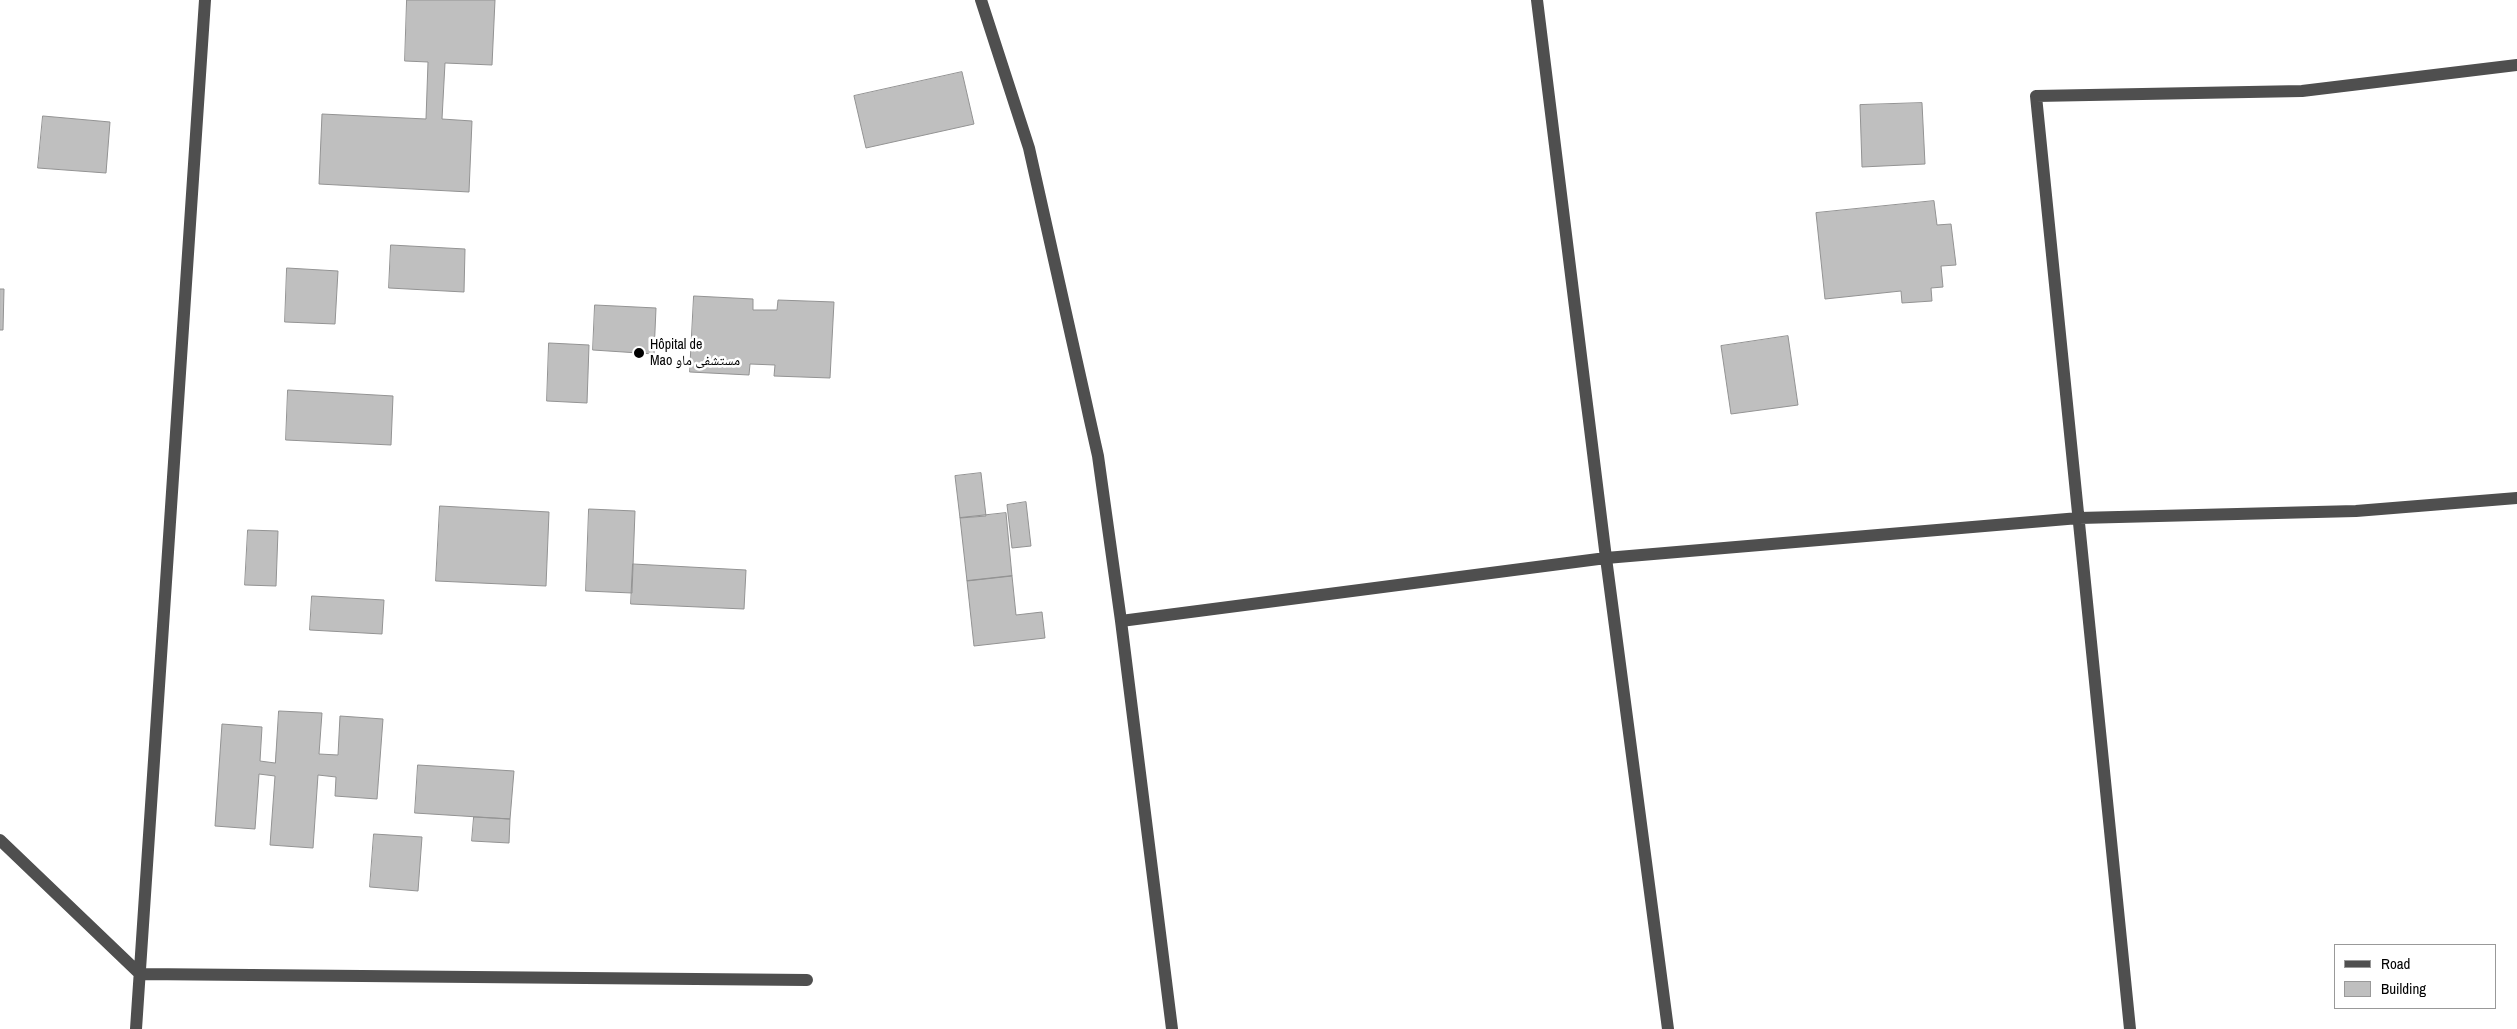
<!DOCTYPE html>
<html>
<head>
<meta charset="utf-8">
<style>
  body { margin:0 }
  #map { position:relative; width:2517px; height:1029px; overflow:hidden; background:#fff; font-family:"Archivo Narrow",sans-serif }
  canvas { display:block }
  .legend { position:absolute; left:2334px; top:944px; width:162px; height:65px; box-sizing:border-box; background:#fff; border:1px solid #999; margin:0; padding:6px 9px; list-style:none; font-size:15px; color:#000 }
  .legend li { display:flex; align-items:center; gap:10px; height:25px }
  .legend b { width:25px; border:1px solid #999 }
</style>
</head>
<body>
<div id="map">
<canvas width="2517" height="1029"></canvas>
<ul class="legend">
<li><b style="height:6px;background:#4f4f4f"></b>Road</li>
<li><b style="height:14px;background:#bfbfbf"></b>Building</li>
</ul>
</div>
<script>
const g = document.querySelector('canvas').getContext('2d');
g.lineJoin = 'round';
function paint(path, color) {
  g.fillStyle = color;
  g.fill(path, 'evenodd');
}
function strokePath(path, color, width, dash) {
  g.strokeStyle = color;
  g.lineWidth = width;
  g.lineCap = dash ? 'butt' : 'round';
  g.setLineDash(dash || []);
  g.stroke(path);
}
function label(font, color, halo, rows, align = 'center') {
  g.font = font + ' "Archivo Narrow","Noto Naskh Arabic",sans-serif';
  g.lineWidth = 5;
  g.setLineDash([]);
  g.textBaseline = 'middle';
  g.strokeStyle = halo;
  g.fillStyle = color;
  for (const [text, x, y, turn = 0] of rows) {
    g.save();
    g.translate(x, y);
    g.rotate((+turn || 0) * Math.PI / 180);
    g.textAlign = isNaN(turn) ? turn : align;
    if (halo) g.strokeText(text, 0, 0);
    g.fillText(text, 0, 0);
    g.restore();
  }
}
const building = new Path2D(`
  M 407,0 L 495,0 L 492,65 L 445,63 L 442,119 L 472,121 L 469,192 L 319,184 L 322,114 L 426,119 L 428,62 L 405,61 Z
  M 962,72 L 974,124 L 866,148 L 854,96 Z
  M 1922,103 L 1925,164 L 1862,167 L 1860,105 Z
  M 43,116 L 110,122 L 106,173 L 38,168 Z
  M 1934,201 L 1937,225 L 1951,224 L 1956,265 L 1941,266 L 1943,287 L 1931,288 L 1932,301 L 1902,303 L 1901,291 L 1825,299 L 1816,213 Z
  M 391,245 L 465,249 L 464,292 L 389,288 Z
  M 287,268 L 338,271 L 335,324 L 285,322 Z
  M 0,289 L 4,289 L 3,330 L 0,330 Z
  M 694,296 L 753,299 L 753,310 L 777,310 L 778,300 L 834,302 L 830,378 L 774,376 L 775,365 L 750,364 L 749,375 L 690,372 Z
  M 595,305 L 656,308 L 654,354 L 593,350 Z
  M 1788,336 L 1798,405 L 1731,414 L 1721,346 Z
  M 549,343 L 589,345 L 587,403 L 547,401 Z
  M 288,390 L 393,396 L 391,445 L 286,440 Z
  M 981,473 L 986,516 L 960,518 L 955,476 Z
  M 1026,502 L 1031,546 L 1012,548 L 1007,505 Z
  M 440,506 L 549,512 L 546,586 L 436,581 Z
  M 589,509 L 635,511 L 632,593 L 586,591 Z
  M 1006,513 L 1012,576 L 967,581 L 960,518 Z
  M 248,530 L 278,531 L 276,586 L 245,585 Z
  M 633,564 L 746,570 L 744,609 L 631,604 Z
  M 1012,576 L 1016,615 L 1042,612 L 1045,638 L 974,646 L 967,581 Z
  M 312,596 L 384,600 L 382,634 L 310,630 Z
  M 279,711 L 322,713 L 319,754 L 338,755 L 340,716 L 383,719 L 377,799 L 335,796 L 336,777 L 318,775 L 313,848 L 270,845 L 275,776 L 259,774 L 255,829 L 215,826 L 222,724 L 262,727 L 260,761 L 275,763 Z
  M 418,765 L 514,771 L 510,819 L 415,813 Z
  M 474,817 L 510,819 L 509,843 L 472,841 Z
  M 374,834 L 422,837 L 418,891 L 370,887 Z`);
const minor = new Path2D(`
  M 981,0 L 1029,148 L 1098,456 L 1121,621 L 1172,1029
  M 1537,0 L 1606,558 L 1668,1029
  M 1121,621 L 1606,558 L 2079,518 L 2356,511 L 2517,498
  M 0,840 L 140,974 L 807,980
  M 136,1029 L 205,0
  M 2130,1029 L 2036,96 L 2302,91 L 2517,65`);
const markers = [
  [639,353,6,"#000"]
];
const poiNames = [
  ["Hôpital de",650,345],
  ["Mao مستشفى ماو",650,361]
];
paint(building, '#bfbfbf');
strokePath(building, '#939393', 1);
strokePath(minor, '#4f4f4f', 12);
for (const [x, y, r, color] of markers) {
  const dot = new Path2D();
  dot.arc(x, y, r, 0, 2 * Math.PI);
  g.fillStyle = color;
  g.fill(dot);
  strokePath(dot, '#fff', 2);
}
label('14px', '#000', '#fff', poiNames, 'left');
</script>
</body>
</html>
